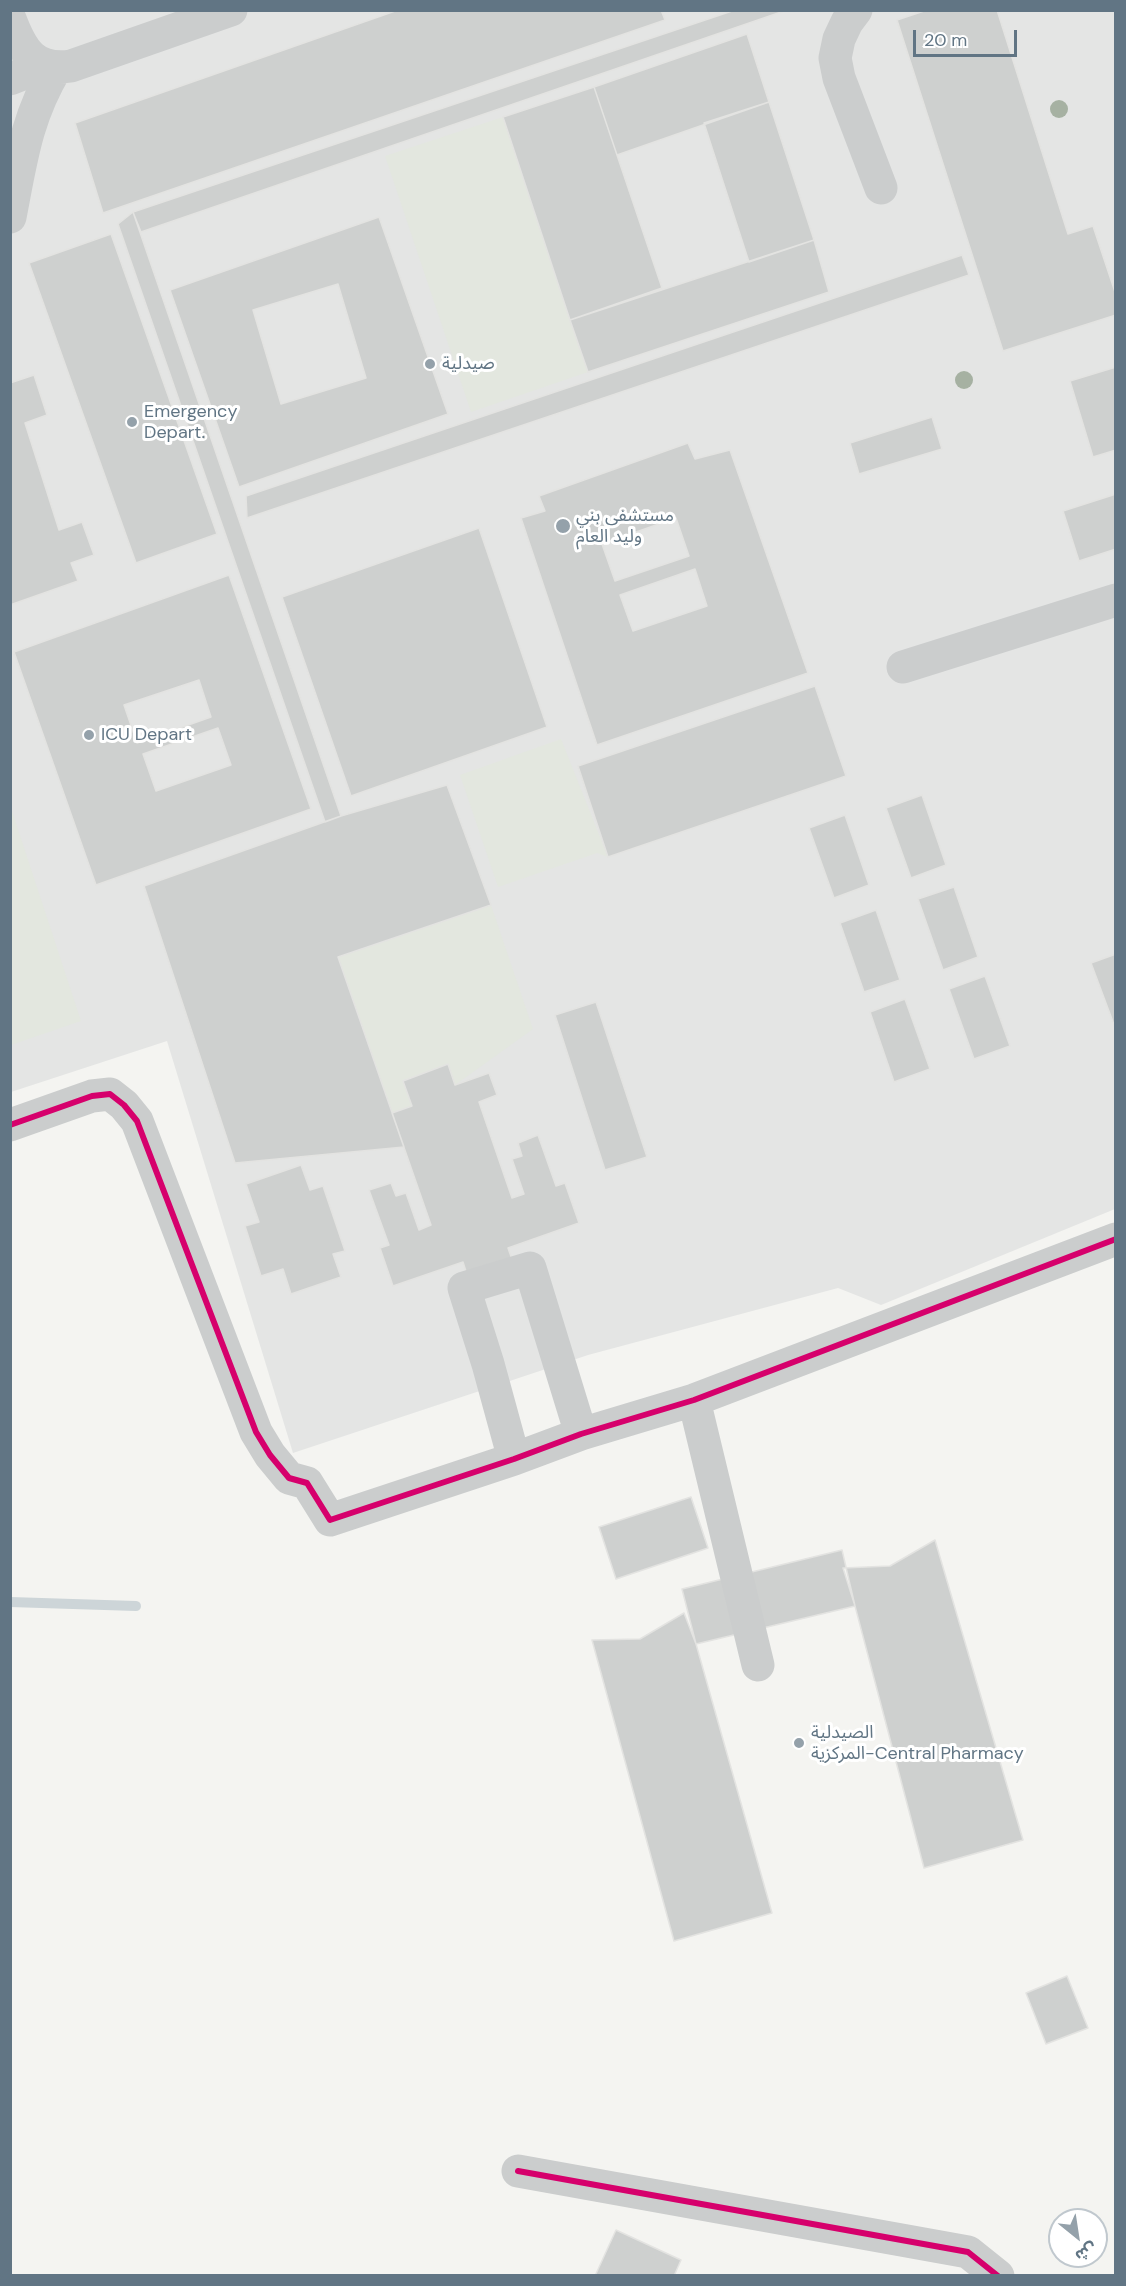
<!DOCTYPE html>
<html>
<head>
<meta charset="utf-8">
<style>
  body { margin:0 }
  #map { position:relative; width:1126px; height:2286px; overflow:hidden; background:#f4f4f1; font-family:"DM Sans","Noto Sans Arabic",sans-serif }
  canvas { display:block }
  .frame { position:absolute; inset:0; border:12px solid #617584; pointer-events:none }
  .north { position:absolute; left:1048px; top:2208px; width:60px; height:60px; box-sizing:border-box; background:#fff; border:2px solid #c0c8ce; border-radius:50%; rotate:150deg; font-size:16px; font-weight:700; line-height:24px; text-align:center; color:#617584 }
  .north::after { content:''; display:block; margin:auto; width:21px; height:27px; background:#94a1aa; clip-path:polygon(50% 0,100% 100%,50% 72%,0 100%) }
  .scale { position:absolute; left:913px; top:30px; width:104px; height:27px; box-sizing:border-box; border:3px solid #617584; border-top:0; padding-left:8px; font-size:18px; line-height:21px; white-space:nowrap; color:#617584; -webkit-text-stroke:4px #fff; paint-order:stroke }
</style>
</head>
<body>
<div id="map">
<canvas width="1126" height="2286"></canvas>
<div class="frame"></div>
<div class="north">ش</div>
<div class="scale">20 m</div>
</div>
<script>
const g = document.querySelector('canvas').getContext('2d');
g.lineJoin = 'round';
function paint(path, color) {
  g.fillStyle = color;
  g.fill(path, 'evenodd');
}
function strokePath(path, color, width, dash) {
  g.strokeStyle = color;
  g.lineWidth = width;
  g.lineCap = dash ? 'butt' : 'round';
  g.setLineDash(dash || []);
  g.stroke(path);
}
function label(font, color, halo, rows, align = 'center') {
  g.font = font + ' "DM Sans","Noto Sans Arabic",sans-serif';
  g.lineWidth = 6;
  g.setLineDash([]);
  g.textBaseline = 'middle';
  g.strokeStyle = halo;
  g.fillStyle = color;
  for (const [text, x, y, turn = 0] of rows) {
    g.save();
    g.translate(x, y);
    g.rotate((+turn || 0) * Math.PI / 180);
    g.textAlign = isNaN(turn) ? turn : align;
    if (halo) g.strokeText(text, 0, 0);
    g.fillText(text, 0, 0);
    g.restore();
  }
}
const built = new Path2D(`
  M 10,11 L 1115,11 L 1115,1209 L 881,1305 L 838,1288 L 588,1355 L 293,1453 L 167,1041 L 11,1092 Z`);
const green = new Path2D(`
  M 503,117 L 588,372 L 471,412 L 385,156 Z
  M 561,739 L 608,857 L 597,853 L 498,887 L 460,775 Z
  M 11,808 L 81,1021 L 11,1045 L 10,1045 Z
  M 491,905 L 533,1029 L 455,1085 L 448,1065 L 403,1080 L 412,1106 L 392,1113 L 338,957 Z`);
const stream = new Path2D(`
  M 10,1602 L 136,1606`);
const building = new Path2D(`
  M 398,10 L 661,10 L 665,20 L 103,213 L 75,123 Z
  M 735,10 L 787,10 L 141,232 L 133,212 Z
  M 927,10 L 997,10 L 1068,234 L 1093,226 L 1116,295 L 1116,315 L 1003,351 L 897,20 Z
  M 747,34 L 769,102 L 617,155 L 594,87 Z
  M 594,87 L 662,288 L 570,320 L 503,117 Z
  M 769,102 L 814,240 L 749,262 L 704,123 Z
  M 133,212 L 341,816 L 325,822 L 118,224 Z
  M 379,217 L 448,414 L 239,487 L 170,290 ZM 338,284 L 366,378 L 281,404 L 253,310 Z
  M 111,234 L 217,534 L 136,563 L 29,263 Z
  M 814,240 L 829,292 L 588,372 L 570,320 Z
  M 962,255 L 969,275 L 247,518 L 246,496 Z
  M 1116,367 L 1116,450 L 1093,457 L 1070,381 Z
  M 34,375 L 47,415 L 25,423 L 59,530 L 82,522 L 94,555 L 71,563 L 78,581 L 10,605 L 10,383 Z
  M 932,417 L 942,449 L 859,474 L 850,443 Z
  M 688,443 L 695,459 L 730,450 L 808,673 L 597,745 L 521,518 L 545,511 L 539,496 ZM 676,518 L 689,556 L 615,581 L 602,544 ZM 695,569 L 707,606 L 633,631 L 620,595 Z
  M 1116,494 L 1116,549 L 1079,561 L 1063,511 Z
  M 479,528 L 547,727 L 351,796 L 282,597 Z
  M 229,575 L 311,809 L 96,885 L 14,652 ZM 199,680 L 211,717 L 137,743 L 124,705 ZM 218,728 L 231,765 L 156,791 L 143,754 Z
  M 815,686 L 846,776 L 608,857 L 578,766 Z
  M 447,785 L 491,905 L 338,957 L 404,1147 L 235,1163 L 144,886 L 341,816 Z
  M 922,795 L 946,865 L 911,878 L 886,808 Z
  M 845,815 L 869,885 L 834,898 L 809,828 Z
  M 954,887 L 978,957 L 943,970 L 918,899 Z
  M 876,910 L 900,980 L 864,992 L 840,923 Z
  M 1116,954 L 1116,1030 L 1091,963 Z
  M 985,976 L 1010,1046 L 974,1059 L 949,989 Z
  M 905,999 L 930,1069 L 894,1082 L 870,1012 Z
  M 596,1002 L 647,1157 L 605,1170 L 555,1015 Z
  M 448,1064 L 455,1085 L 489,1073 L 497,1095 L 479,1102 L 512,1198 L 524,1194 L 512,1159 L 522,1156 L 518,1143 L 538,1135 L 556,1186 L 565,1183 L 579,1223 L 508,1248 L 515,1268 L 470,1284 L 463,1262 L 393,1286 L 380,1248 L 389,1245 L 369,1190 L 391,1183 L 396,1196 L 406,1193 L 419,1230 L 431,1225 L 392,1113 L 412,1106 L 403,1081 Z
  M 301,1165 L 310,1190 L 323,1186 L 345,1251 L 333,1254 L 341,1277 L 291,1294 L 283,1269 L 261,1276 L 245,1226 L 259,1222 L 246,1184 Z
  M 691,1497 L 708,1548 L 616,1579 L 599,1527 Z
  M 935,1540 L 1023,1840 L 924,1868 L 855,1606 L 843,1568 L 890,1566 Z
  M 842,1550 L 855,1606 L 696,1644 L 682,1589 Z
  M 684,1613 L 696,1644 L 772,1913 L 674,1941 L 592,1640 L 640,1639 Z
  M 1067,1976 L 1088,2028 L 1046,2044 L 1026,1993 Z
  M 616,2230 L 681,2260 L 674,2276 L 595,2276 Z`);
const minor = new Path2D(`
  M 856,10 L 847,22 L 839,39 L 835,58 L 839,78 L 881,188
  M 10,19 C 22,51 34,71 71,66 L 231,10
  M 10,79 L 43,66
  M 10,217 C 21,161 26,118 56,68
  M 903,667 L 1116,600
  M 10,1125 L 92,1096 L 110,1094 L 124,1105 L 137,1121 L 256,1432 L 270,1455 L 289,1478 L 307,1483 L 330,1520 L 514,1459 L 581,1434 L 694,1400 L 1116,1239
  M 694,1400 L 758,1665
  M 514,1459 L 488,1364 L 464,1288 L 530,1268 L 581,1434
  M 518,2171 L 968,2252 L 998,2276`);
const cycleway = new Path2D(`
  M 10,1125 L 92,1096 L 110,1094 L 124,1105 L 137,1121 L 256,1432 L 270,1455 L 289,1478 L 307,1483 L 330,1520 L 514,1459 L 581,1434 L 694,1400 L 1116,1239
  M 518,2171 L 968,2252 L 998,2276`);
const trees = [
  [1059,109],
  [964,380]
];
const markers = [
  [430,364,6,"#94a1aa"],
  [132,422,6,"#94a1aa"],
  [563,526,8,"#94a1aa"],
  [89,735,6,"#94a1aa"],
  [799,1743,6,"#94a1aa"]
];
const poiNames = [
  ["صيدلية",442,364],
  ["Emergency",144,412],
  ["Depart.",144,433],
  ["مستشفى بني",576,516],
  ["وليد العام",576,537],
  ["ICU Depart",101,735],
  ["الصيدلية",811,1733],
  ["المركزية-Central Pharmacy",811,1754]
];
paint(built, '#e4e5e4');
paint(green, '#e3e7df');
strokePath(stream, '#cdd5d8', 10);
paint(building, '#ced0cf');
strokePath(building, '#e3e3e1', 1.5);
strokePath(minor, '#cbcdcd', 33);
strokePath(cycleway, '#d6006c', 6);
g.fillStyle = '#a6b1a2';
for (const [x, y] of trees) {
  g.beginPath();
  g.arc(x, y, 9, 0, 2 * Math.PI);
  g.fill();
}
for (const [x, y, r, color] of markers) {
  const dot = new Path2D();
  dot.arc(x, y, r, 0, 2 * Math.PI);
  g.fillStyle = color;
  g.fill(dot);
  strokePath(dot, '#fff', 2);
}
label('18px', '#617584', '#fff', poiNames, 'left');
</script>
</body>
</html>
